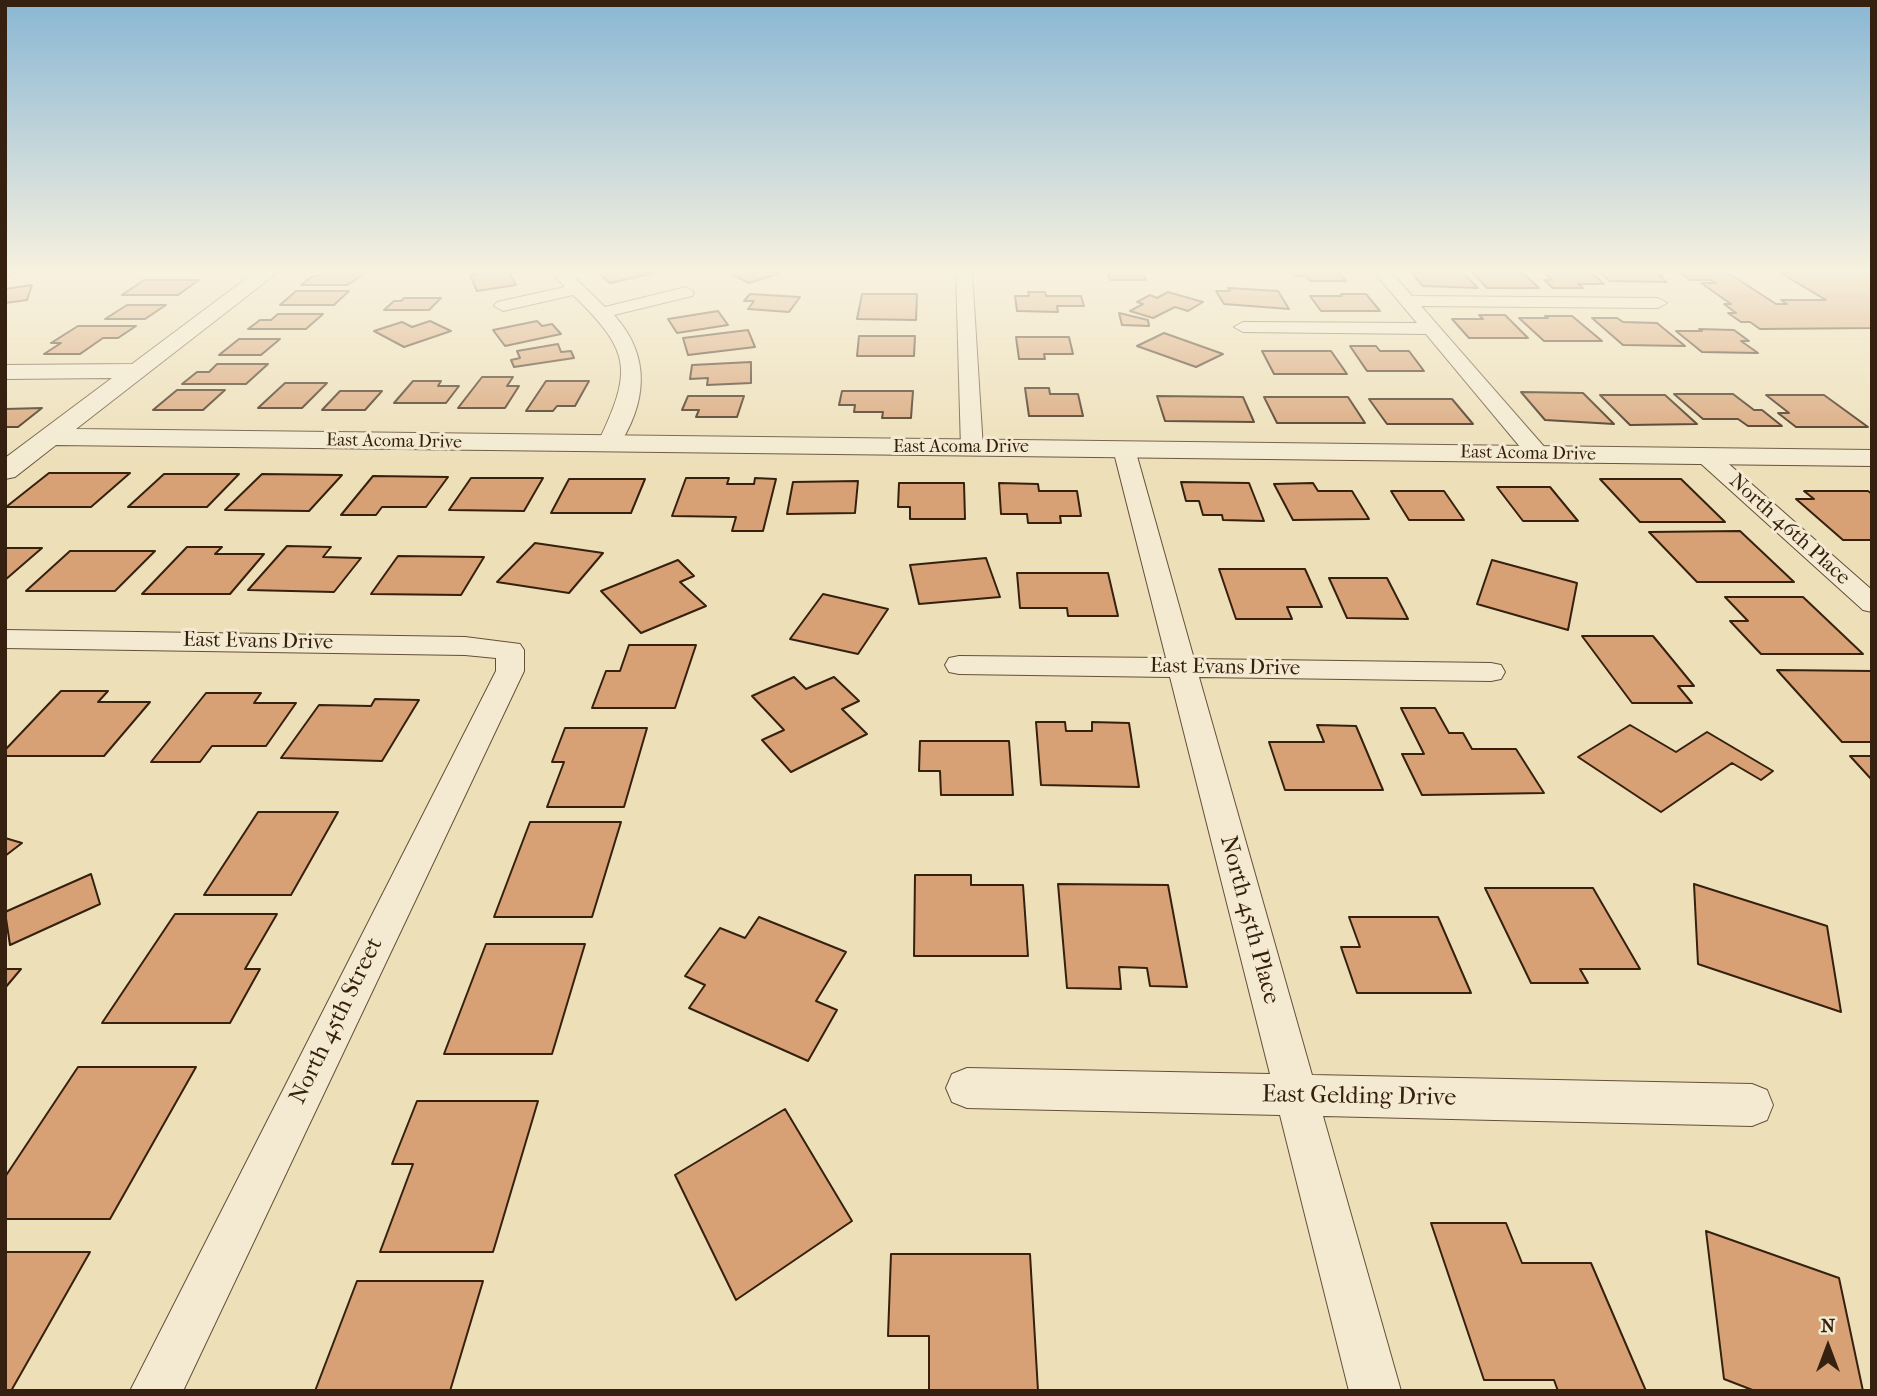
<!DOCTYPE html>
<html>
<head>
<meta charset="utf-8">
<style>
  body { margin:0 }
  #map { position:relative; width:1877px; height:1396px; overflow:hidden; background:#eddfb8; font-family:"IM FELL French Canon",serif }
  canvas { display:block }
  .frame { position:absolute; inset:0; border:7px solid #36200f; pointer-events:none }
  .north { position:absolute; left:1793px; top:1312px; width:70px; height:70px; -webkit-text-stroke:5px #f3ead1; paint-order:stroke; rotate:0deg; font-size:19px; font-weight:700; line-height:28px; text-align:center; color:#36200f }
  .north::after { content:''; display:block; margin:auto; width:24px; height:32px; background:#36200f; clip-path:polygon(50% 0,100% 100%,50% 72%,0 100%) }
</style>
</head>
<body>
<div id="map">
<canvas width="1877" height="1396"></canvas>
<div class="frame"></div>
<div class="north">N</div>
</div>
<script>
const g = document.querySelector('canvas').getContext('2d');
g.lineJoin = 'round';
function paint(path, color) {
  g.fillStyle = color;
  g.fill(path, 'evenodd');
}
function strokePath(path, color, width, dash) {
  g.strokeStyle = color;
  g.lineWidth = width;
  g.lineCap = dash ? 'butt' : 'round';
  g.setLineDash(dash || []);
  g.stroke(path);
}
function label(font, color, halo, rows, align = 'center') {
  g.font = font + ' "IM FELL French Canon",serif';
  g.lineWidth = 6;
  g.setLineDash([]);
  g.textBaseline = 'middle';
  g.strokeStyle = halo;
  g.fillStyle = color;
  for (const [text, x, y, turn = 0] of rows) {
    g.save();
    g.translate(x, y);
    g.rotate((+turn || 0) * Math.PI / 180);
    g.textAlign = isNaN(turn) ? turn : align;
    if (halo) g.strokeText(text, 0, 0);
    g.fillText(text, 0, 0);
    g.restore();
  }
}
const building = new Path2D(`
  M 329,272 L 368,272 L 347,285 L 301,285 L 311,277 Z
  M 488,272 L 509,272 L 516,285 L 477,291 L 470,275 Z
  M 597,272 L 655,272 L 655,273 L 610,283 Z
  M 737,272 L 774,272 L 778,274 L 749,283 L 731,274 Z
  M 1107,272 L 1143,272 L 1146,280 L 1110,280 Z
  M 1292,272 L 1339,272 L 1346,281 L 1310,281 L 1306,276 L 1295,276 Z
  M 1411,272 L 1462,272 L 1478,288 L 1423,286 Z
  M 1472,272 L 1522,272 L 1539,288 L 1487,288 Z
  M 1543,272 L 1590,272 L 1604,284 L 1578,284 L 1583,288 L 1553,288 L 1544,280 L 1552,280 Z
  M 1599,272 L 1658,272 L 1663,276 L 1658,276 L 1667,282 L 1610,281 Z
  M 1679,272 L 1727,272 L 1776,304 L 1787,304 L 1781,300 L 1826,300 L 1779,272 L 1872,272 L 1872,328 L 1760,329 L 1750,322 L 1741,322 L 1728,313 L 1736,313 L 1724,304 L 1731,304 L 1701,283 L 1716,283 L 1711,280 L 1690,280 Z
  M 144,280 L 199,280 L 178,295 L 122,295 Z
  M 32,285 L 27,300 L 5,303 L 5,289 Z
  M 1228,288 L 1278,291 L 1289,309 L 1224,304 L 1216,291 L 1230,291 Z
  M 296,291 L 349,291 L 334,305 L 280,305 Z
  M 1028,292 L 1045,292 L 1046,296 L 1081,296 L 1084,306 L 1057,306 L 1058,312 L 1017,311 L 1015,296 L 1029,296 Z
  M 1168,292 L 1203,302 L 1188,311 L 1175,307 L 1153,318 L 1130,311 L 1143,304 L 1137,302 L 1150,295 L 1157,298 Z
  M 750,294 L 800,297 L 789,312 L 748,309 L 754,301 L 744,301 Z
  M 862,294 L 917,294 L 916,320 L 857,319 Z
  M 1341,294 L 1366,294 L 1380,311 L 1321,311 L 1310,296 L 1342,296 Z
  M 404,298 L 441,298 L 429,310 L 384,310 L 394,301 L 401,301 Z
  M 127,305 L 166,305 L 145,319 L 105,319 Z
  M 718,311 L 728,325 L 677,333 L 668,319 Z
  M 1119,313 L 1148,320 L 1149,326 L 1122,325 Z
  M 278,314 L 323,314 L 306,329 L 248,329 L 260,320 L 271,320 Z
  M 1479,315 L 1505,315 L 1528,338 L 1469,338 L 1452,319 L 1483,319 Z
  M 1545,316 L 1572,316 L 1602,341 L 1544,341 L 1519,318 L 1548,318 Z
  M 1592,318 L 1617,318 L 1623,322 L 1657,323 L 1685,346 L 1623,345 Z
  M 430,321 L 451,331 L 404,347 L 374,331 L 402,322 L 412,327 Z
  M 537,321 L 542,326 L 552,324 L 561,334 L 505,346 L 493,330 Z
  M 78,326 L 136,326 L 118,338 L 103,338 L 80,354 L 44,354 L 61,343 L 51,343 Z
  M 1699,329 L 1734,330 L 1749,341 L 1741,341 L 1758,353 L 1702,352 L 1676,331 L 1702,331 Z
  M 748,330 L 755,347 L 688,355 L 683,338 Z
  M 1164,333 L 1223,354 L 1196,367 L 1137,346 Z
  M 859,336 L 915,336 L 914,356 L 857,356 Z
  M 1016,337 L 1069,337 L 1073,354 L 1044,354 L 1045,359 L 1019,359 Z
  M 239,339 L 280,339 L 261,355 L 219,355 Z
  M 558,344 L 561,352 L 571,351 L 574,358 L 514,367 L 511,360 L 520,358 L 517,351 Z
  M 1350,346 L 1376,346 L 1380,351 L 1409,351 L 1424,371 L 1367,371 Z
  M 1262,351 L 1331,351 L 1347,374 L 1274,374 Z
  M 751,362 L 751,383 L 707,385 L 708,378 L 690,379 L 692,365 Z
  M 217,364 L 268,364 L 246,384 L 182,384 L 197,372 L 209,372 Z
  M 482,377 L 513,377 L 507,386 L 519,386 L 505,408 L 458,408 Z
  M 413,381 L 441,381 L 438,386 L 459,386 L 446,403 L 394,403 Z
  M 546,381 L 589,381 L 575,406 L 557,406 L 553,411 L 526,411 Z
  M 285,383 L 327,383 L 302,408 L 258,408 Z
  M 1025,388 L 1049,388 L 1050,394 L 1078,394 L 1083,416 L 1029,416 Z
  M 177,390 L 225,390 L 203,410 L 153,410 Z
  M 340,391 L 382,391 L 365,410 L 322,410 Z
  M 842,391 L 913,391 L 911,418 L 882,418 L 883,412 L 854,412 L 855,405 L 839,405 Z
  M 1521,392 L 1583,393 L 1614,424 L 1545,420 Z
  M 1674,394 L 1733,394 L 1754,410 L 1762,410 L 1782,426 L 1748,426 L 1738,419 L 1703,419 Z
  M 1600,395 L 1665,395 L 1697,424 L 1630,425 Z
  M 1766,395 L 1824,395 L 1868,427 L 1796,427 L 1778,413 L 1789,413 Z
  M 688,396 L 744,396 L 737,417 L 696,417 L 699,410 L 682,410 Z
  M 1157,396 L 1243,397 L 1254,422 L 1165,421 Z
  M 1264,397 L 1348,397 L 1365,423 L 1277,423 Z
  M 1369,399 L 1452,399 L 1473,424 L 1387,424 Z
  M 42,408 L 18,427 L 5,427 L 5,409 Z
  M 49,473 L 130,473 L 91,507 L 6,507 Z
  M 164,474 L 239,474 L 207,507 L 128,507 Z
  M 262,474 L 342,475 L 309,511 L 225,510 Z
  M 373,476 L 448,477 L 426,507 L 382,507 L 376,515 L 341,515 Z
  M 471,478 L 543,478 L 524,511 L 449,510 Z
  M 686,478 L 729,478 L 727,484 L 754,484 L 755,478 L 776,479 L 763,531 L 732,531 L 736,517 L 672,516 Z
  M 569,479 L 645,479 L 631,513 L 551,513 Z
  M 1600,479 L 1681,479 L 1725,522 L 1640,522 Z
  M 858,481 L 855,513 L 787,514 L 793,482 Z
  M 1181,482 L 1249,483 L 1264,521 L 1223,520 L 1222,515 L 1203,515 L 1199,501 L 1186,501 Z
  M 899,483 L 964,483 L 965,519 L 910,519 L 910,507 L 898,507 Z
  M 999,483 L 1038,484 L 1039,491 L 1077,491 L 1081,516 L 1060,516 L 1061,523 L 1028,523 L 1027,514 L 1001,514 Z
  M 1313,483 L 1318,491 L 1352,491 L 1369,519 L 1293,520 L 1274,484 Z
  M 1497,487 L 1550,487 L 1578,521 L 1523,521 Z
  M 1391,491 L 1444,491 L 1464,520 L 1409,520 Z
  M 1804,491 L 1868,491 L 1872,494 L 1872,540 L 1843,540 L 1796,499 L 1814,499 Z
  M 1740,531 L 1794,582 L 1697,582 L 1649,532 Z
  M 535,543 L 603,553 L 569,593 L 497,582 Z
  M 287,546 L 331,547 L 323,557 L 361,558 L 334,592 L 248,590 Z
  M 187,547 L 222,547 L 215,554 L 264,554 L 230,594 L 142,594 Z
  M 5,548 L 42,548 L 5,580 Z
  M 70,551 L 155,551 L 115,591 L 26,591 Z
  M 398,556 L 484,557 L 461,595 L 371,594 Z
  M 986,558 L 1000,597 L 919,604 L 910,565 Z
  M 678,560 L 694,576 L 680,582 L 706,606 L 641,633 L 601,591 Z
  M 1492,560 L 1577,583 L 1568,630 L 1477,604 Z
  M 1219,569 L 1305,569 L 1322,607 L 1287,607 L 1292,619 L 1236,619 Z
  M 1017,573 L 1108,573 L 1118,616 L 1068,616 L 1067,608 L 1020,608 Z
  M 1329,578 L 1387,578 L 1408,619 L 1347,618 Z
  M 823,594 L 888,609 L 858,654 L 790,639 Z
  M 1725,597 L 1803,597 L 1863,654 L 1761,654 L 1730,621 L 1748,621 Z
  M 1582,636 L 1653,636 L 1694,686 L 1678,686 L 1692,703 L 1632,703 Z
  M 629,645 L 696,645 L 675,708 L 592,708 L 606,671 L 620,671 Z
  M 1777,670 L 1872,671 L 1872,742 L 1842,742 Z
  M 794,677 L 806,689 L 834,677 L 859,701 L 842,709 L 867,734 L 791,772 L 762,740 L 784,730 L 752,696 Z
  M 61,691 L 108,691 L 98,702 L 150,702 L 104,756 L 5,756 L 5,750 Z
  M 206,693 L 261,693 L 254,703 L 296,703 L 266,746 L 212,746 L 200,762 L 151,762 Z
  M 375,699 L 419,700 L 382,761 L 281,758 L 319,705 L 371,706 Z
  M 1401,708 L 1435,708 L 1449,733 L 1463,733 L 1472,749 L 1516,749 L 1544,793 L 1422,795 L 1402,754 L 1424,754 Z
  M 1036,722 L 1065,722 L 1066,731 L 1092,731 L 1092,722 L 1129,723 L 1139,787 L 1041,785 Z
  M 1317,725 L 1356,726 L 1383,790 L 1285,790 L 1269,742 L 1324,742 Z
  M 1630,725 L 1676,752 L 1707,732 L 1773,771 L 1761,780 L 1732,763 L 1661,812 L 1578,757 Z
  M 565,728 L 647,728 L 624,807 L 547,807 L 564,762 L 552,762 Z
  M 920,741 L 1009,741 L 1013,795 L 941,795 L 940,771 L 919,771 Z
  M 1850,756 L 1872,756 L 1872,780 Z
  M 258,812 L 338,812 L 291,895 L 204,895 Z
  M 530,822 L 621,822 L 592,917 L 494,917 Z
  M 5,838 L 22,843 L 5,856 Z
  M 91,874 L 100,904 L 10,945 L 5,912 Z
  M 915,875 L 971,875 L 971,885 L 1023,885 L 1028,956 L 914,956 Z
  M 1058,884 L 1168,885 L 1187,987 L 1150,986 L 1147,968 L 1119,967 L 1121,989 L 1067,988 Z
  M 1694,884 L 1827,926 L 1841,1012 L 1698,964 Z
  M 1485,888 L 1593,888 L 1640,969 L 1580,969 L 1588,983 L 1531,983 Z
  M 175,914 L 277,914 L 245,969 L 260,969 L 230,1023 L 102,1023 Z
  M 759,917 L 846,952 L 816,1001 L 837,1010 L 808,1061 L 689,1008 L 705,985 L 685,976 L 720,928 L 745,938 Z
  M 1349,917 L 1438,917 L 1471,993 L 1357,993 L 1341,947 L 1360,947 Z
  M 486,944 L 585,944 L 552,1054 L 444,1054 Z
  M 5,969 L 21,969 L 5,988 Z
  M 78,1067 L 196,1067 L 110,1219 L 5,1219 L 5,1177 Z
  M 417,1101 L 538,1101 L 493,1252 L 380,1252 L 413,1164 L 392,1164 Z
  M 785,1109 L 852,1221 L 736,1300 L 675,1175 Z
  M 1431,1223 L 1506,1223 L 1522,1263 L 1591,1263 L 1646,1391 L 1558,1391 L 1554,1380 L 1484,1380 Z
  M 1706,1231 L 1839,1278 L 1863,1391 L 1755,1391 L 1724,1379 Z
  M 5,1252 L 90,1252 L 11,1391 L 5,1391 Z
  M 891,1254 L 1030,1254 L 1038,1391 L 929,1391 L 929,1336 L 888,1336 Z
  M 357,1281 L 483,1281 L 450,1391 L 315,1391 Z`);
const minor = new Path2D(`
  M 5,272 L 17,272 L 5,278 Z
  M 551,272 L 569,272 L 605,307 L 686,287 L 694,292 L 692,296 L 614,315 C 652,357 647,404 616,450 L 600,450 L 597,445 C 632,371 633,353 573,295 L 503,311 L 494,306 L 497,302 L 565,287 Z
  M 956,272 L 972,272 L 983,449 L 980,454 L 964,454 L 961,449 Z
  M 1374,272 L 1391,272 L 1412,296 L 1658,298 L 1667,303 L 1658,308 L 1421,306 L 1547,450 L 1550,455 L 1547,460 L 1531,460 L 1426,334 L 1243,332 L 1234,327 L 1243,322 L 1417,323 Z
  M 1124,442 L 1132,444 L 1135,449 L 1194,659 L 1491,663 L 1501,665 L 1505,672 L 1501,679 L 1491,681 L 1199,677 L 1312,1075 L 1752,1084 L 1767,1090 L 1773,1105 L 1767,1120 L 1752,1126 L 1323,1116 L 1401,1391 L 1349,1391 L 1280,1115 L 967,1108 L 952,1102 L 946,1088 L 952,1074 L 967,1068 L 1270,1074 L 1170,677 L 959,674 L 949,672 L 945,665 L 949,658 L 959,656 L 1166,658 L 1113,449 L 1116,444 Z
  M 1706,449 L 1714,451 L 1872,590 L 1872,612 L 1863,610 L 1698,461 L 1695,456 L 1698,451 Z
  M 5,630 L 465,637 L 520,644 L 524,650 L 524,671 L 183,1391 L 130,1391 L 496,671 L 496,658 L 465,655 L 5,648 Z`);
const tertiary = new Path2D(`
  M 255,272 L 278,272 L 76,429 L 1872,450 L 1872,466 L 56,445 L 15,477 L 5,479 L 5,458 L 112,378 L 5,379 L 5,365 L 132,364 Z`);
const farStreetnames = [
  ["East Acoma Drive",394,442,1],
  ["East Acoma Drive",961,448],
  ["East Acoma Drive",1528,454,1]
];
const streetNames = [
  ["North 46th Place",1789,530,42],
  ["East Evans Drive",258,642,1],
  ["East Evans Drive",1225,668,1]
];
const nearStreetnames = [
  ["North 45th Place",1249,920,75],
  ["North 45th Street",337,1021,-64],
  ["East Gelding Drive",1359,1097,1]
];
paint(building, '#d7a175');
strokePath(building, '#36200f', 2);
strokePath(minor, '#645039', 2);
strokePath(tertiary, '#645039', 2);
paint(minor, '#f3ead1');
paint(tertiary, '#f3ead1');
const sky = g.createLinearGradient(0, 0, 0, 468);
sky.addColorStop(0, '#89b7d4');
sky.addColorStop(0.58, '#f7f1df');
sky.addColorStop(1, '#f7f1df00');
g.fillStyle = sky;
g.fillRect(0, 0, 1877, 468);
label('18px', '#36200f', '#f3ead1', farStreetnames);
label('21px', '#36200f', '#f3ead1', streetNames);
label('24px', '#36200f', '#f3ead1', nearStreetnames);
</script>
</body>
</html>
